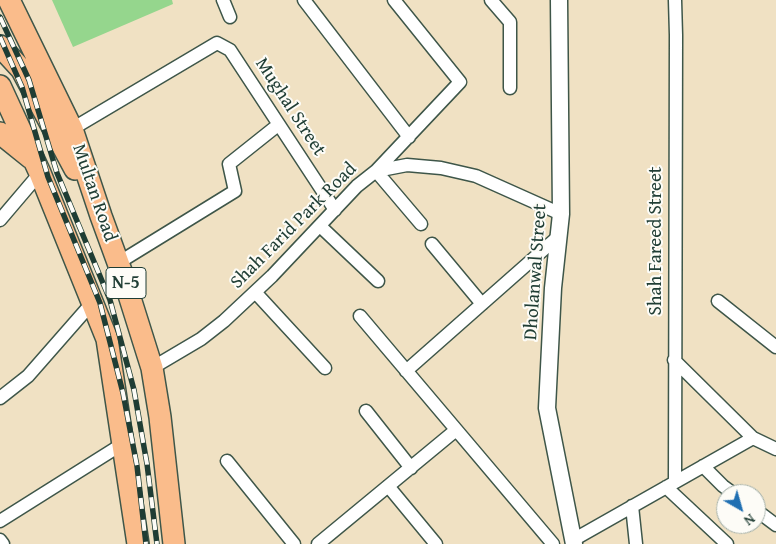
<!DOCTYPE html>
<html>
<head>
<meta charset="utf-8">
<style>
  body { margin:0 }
  #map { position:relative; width:776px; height:544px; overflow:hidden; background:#f0e1c3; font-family:"Gentium Book Plus",serif }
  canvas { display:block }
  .north { position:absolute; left:716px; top:484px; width:50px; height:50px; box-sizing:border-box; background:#fdfcf7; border:1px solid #a4b0a9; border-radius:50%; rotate:142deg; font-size:14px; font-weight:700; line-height:20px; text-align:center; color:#1f3d34 }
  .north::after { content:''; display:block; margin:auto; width:18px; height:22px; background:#1f6fb2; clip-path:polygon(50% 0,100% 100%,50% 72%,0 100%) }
</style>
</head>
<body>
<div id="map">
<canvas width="776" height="544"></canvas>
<div class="north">N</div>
</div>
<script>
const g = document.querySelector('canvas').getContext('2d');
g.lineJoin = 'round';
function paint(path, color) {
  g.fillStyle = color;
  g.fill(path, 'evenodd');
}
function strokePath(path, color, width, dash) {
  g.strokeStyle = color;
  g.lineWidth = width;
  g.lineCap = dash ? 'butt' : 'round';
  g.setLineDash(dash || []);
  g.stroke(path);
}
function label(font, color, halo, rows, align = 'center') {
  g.font = font + ' "Gentium Book Plus",serif';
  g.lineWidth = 4;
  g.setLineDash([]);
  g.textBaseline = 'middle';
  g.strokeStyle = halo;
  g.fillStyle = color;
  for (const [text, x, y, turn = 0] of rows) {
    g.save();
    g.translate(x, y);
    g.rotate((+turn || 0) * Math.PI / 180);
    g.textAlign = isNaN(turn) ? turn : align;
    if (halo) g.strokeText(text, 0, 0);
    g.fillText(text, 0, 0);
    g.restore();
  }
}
const green = new Path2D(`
  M 52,0 L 172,0 L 173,4 L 73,47 Z`);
const minor = new Path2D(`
  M 223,0 L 230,17
  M 304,0 L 409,137
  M 394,0 L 460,82 L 376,171 L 421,224
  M 491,0 L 510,22 L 510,88
  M 72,129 L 217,43 L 230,50 L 335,210
  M 0,220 L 40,173
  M 320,226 L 378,281
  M 432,244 L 482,304
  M 118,263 L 235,191 L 229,164 L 278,125
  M 255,292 L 325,368
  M 718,301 L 776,347
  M 360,316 L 553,544
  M 674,360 L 753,438
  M 152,368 L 201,339 L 224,321 L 272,276 L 357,186 L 376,171 L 407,165 L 441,168 L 476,176 L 561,214
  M 406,371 L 559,236
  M 0,398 L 28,376 L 92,303
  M 366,411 L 411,468
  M 227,461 L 294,544
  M 703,466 L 723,486 L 734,494
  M 675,482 L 676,35 L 675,0
  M 388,486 L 436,544
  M 666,487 L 727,544
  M 632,506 L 636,544
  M 756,510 L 776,525
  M 0,521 L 124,443
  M 0,540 L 3,544
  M 573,540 L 753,438 L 776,449
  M 318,544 L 456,430`);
const tertiary = new Path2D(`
  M 559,0 L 561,214 L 553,288 L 547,408 L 574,544`);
const primary = new Path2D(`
  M 9,0 L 72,129 L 101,216 L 124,279 L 152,368 L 160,417 L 174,544
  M 0,46 L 22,70 L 75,169
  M 0,86 L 40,173 L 107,339 L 138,544
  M 0,133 L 31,158`);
const rail = new Path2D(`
  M 0,17 L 29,80 L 57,173 L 110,300 L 134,390 L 147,464 L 157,544
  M 0,37 L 22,87 L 48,177 L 100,303 L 123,393 L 137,466 L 146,544`);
const shields = [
  [126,283,40]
];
const shieldNames = [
  ["N-5",126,283]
];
const streetNames = [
  ["Mughal Street",290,107,57],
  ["Multan Road",94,193,71],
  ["Shah Farid Park Road",294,226,-45],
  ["Shah Fareed Street",656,241,-90],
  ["Dholanwal Street",536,272,-86]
];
paint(green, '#95d68d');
strokePath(minor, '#3e5649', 15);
strokePath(tertiary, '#3e5649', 19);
strokePath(primary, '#3e5649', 24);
strokePath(minor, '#fff', 12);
strokePath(tertiary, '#fff', 16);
strokePath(primary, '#fabc8b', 21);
strokePath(rail, '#1f3d34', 5.5);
strokePath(rail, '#fdfcf7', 4, [11]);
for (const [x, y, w] of shields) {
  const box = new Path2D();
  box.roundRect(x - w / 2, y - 15.5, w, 31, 4);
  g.fillStyle = '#fdfcf7';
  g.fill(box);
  strokePath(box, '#1f3d34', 1);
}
label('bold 18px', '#1f3d34', null, shieldNames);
label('19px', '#1f3d34', '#fdfcf7', streetNames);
</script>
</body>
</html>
